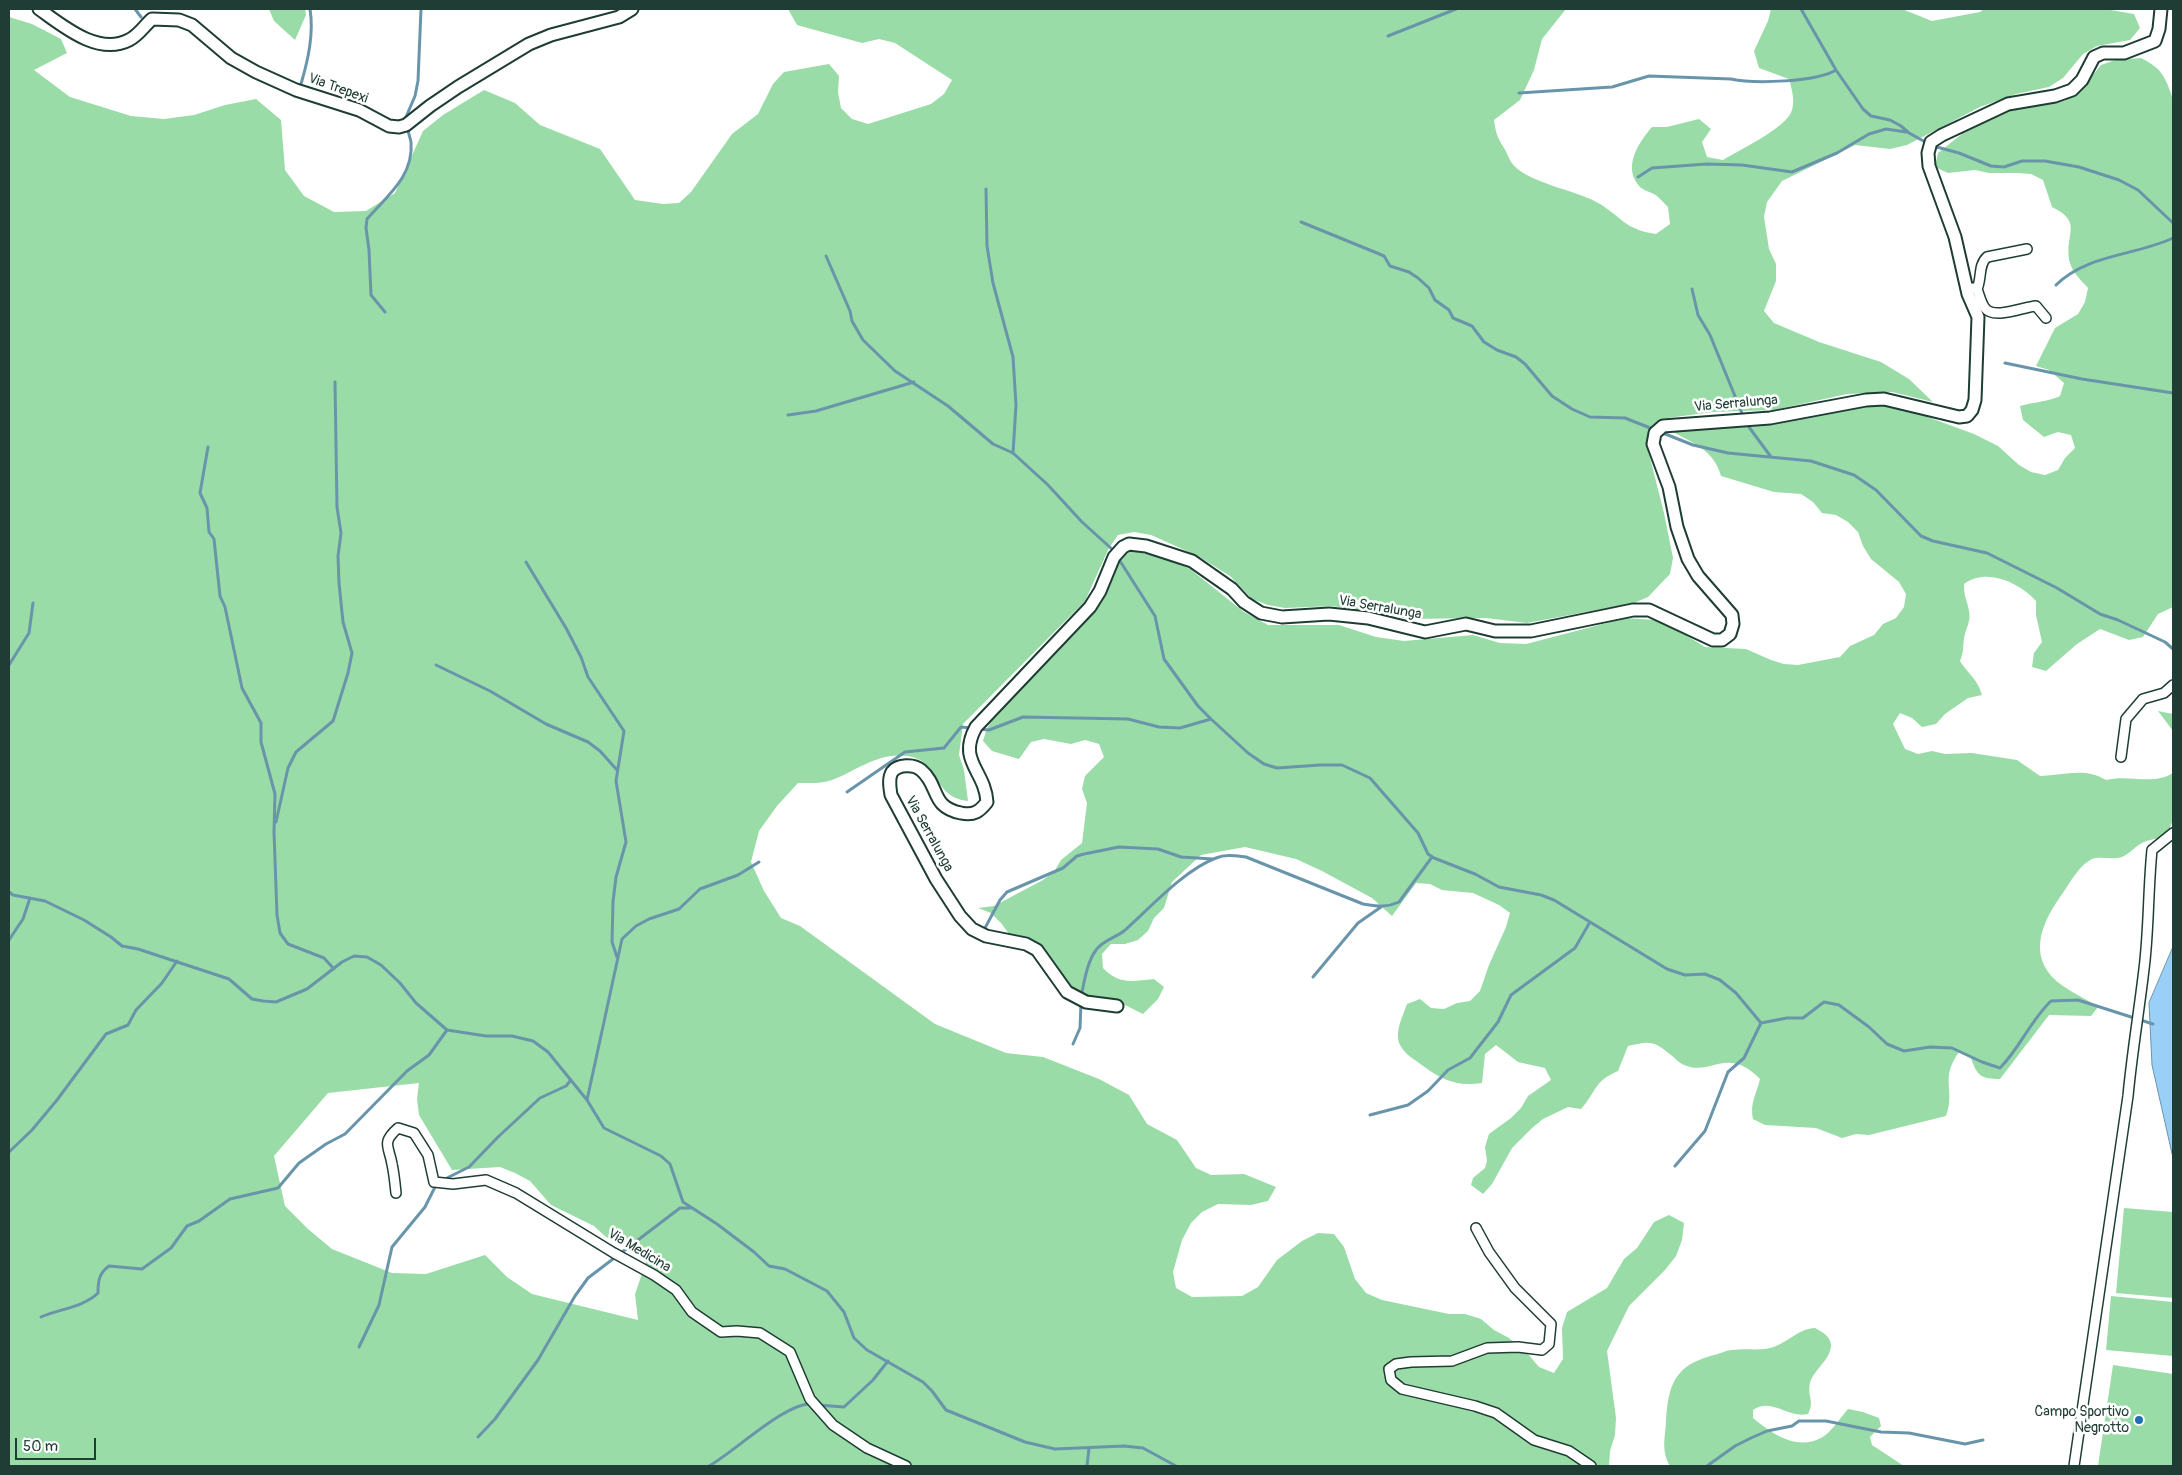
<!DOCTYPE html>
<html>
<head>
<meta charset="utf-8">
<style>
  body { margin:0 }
  #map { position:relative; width:2182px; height:1475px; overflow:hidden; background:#fff; font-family:Pangolin,sans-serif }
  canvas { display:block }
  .frame { position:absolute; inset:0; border:10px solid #1f3d34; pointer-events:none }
  .scale { position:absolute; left:15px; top:1438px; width:81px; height:22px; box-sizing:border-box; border:2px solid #1f3d34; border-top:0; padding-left:6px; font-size:15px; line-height:18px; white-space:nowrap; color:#1f3d34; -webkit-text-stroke:4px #fff; paint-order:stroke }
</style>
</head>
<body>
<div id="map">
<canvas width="2182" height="1475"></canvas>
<div class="frame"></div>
<div class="scale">50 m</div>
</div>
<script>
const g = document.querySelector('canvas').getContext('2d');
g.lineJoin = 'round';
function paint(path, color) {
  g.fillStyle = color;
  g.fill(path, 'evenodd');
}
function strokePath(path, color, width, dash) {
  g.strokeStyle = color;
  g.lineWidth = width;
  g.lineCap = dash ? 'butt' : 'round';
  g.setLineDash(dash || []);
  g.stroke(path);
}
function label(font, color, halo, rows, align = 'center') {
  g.font = font + ' Pangolin,sans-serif';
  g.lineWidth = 5;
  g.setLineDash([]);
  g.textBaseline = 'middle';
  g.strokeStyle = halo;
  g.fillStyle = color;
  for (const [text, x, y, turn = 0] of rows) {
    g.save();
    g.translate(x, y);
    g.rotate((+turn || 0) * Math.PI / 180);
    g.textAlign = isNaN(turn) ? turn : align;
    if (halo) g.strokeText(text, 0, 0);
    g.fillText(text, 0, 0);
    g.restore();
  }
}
const green = new Path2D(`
  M 269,9 L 305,9 L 306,15 L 295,40 L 274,21 Z
  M 788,9 L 1566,9 L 1542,39 L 1534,70 L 1520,100 L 1494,120 C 1496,134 1497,136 1504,148 C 1507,152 1508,157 1511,162 C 1525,183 1578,190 1600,204 C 1624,219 1624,229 1656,234 L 1670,224 L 1668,207 C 1664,203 1659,197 1654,194 C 1650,192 1643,190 1640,187 C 1622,168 1638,143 1652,127 L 1667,127 L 1699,119 L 1711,129 L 1702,142 L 1707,157 L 1723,160 C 1739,150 1787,128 1792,110 C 1795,100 1792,90 1789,79 L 1759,68 L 1754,51 L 1768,21 L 1771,9 L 1902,9 L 1932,21 L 1980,12 L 1984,9 L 2105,9 L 2134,14 L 2140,28 L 2130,40 L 2097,46 L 2083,54 L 2063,78 L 2049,87 L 2016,94 L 1980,107 L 1907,145 L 1890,149 L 1855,145 L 1782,181 L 1767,202 L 1764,217 L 1769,249 L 1776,264 L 1776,281 L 1764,311 L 1774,323 L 1819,342 L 1881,362 L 1909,379 L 1933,402 L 1892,392 L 1847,394 L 1774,410 L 1713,412 L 1660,419 L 1649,430 L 1647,446 L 1664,513 L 1673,558 L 1670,574 L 1648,597 L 1634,603 L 1527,623 L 1486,618 L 1409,619 L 1332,606 L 1285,608 L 1268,605 L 1252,599 L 1230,576 L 1198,556 L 1151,535 L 1134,532 L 1118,535 L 1109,548 L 1085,601 L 963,724 L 959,755 L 964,770 L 968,801 C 931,797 941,760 907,756 C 878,752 858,770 832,780 C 821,784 810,783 798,783 L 777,806 L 759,831 L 751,862 L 764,891 L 781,918 L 800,926 L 935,1024 L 1006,1053 L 1043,1057 L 1099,1079 L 1129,1095 L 1147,1124 L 1177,1140 L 1196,1168 L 1211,1175 L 1244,1174 L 1276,1187 L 1268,1201 L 1251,1205 L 1218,1204 L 1202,1212 L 1191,1223 L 1182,1240 L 1173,1272 L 1176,1288 L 1192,1297 L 1242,1296 L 1258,1287 L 1277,1260 L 1302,1241 L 1318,1233 L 1334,1234 L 1344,1247 L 1355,1279 L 1366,1293 L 1382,1300 L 1449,1314 L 1465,1314 L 1481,1319 L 1494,1330 L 1509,1338 L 1528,1354 L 1539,1367 L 1554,1373 L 1563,1359 L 1562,1328 L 1567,1312 L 1607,1288 L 1624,1259 L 1637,1248 L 1654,1222 L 1669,1215 L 1684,1223 L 1682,1240 L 1676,1256 L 1665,1270 L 1629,1306 L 1607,1351 L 1616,1418 L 1615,1435 L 1610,1451 L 1609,1466 L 9,1466 L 9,17 L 32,24 L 61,39 L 67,53 L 34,70 L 70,97 L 131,116 L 164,119 L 194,115 L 225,105 L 256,99 L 281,120 L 285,170 L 304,196 L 334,212 L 366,211 L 395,193 L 423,131 L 443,115 L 484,90 L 515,103 L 540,125 L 600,149 L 635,200 L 663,204 L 679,203 L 691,192 L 732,134 L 758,114 L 773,84 L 784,72 L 829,64 L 839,76 L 838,92 L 841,108 L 852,119 L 868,124 L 931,104 L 944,94 L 952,80 L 895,43 L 879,39 L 862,43 L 797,25 ZM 419,1083 L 417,1099 L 419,1115 L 452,1170 L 500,1167 L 515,1173 L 530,1181 L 551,1205 L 594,1226 L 606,1237 L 637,1250 L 646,1262 L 635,1294 L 638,1320 L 532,1294 L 507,1277 L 485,1255 L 426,1274 L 392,1273 L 332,1249 L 308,1229 L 285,1206 L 274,1156 L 328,1093 Z
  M 2141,58 C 2163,69 2165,77 2173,99 L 2173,607 L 2158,614 L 2143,637 L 2129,640 L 2100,629 L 2077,644 L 2046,671 L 2032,667 L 2034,653 L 2042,642 L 2036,615 L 2036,601 C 2020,583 1986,567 1964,584 C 1964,598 1967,599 1969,611 C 1971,621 1967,625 1965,634 C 1962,645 1965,649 1960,661 C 1969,675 1977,678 1982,695 L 1968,698 L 1945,714 L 1936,724 L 1922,727 L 1912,718 L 1900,713 L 1893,724 L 1905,749 L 1918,754 L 1932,751 L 1945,754 L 1972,753 L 2017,760 L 2040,776 C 2064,775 2085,767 2106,780 C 2129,774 2152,786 2173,773 C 2173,789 2179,818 2167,832 C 2160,840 2153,838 2144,842 C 2136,845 2130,854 2122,857 C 2113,860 2101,856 2092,859 C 2078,866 2069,885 2060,897 C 2039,927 2027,961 2063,986 C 2074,994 2087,999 2098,1007 L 2091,1016 L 2049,1015 L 2000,1079 C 1981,1079 1977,1076 1971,1058 L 1959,1052 C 1939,1080 1956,1089 1946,1116 L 1869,1135 L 1856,1134 L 1842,1138 L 1816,1128 L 1765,1125 L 1753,1119 C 1750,1102 1756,1096 1760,1079 C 1726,1045 1712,1077 1684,1065 C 1679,1063 1675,1058 1671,1055 C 1653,1040 1650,1041 1628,1046 L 1618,1071 C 1593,1082 1597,1091 1581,1109 L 1568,1107 L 1543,1119 L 1532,1128 L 1512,1148 L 1492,1184 L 1483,1194 L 1471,1185 L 1473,1178 L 1485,1168 L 1487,1161 L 1485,1147 L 1489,1134 L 1511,1118 L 1521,1108 L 1528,1096 L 1551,1080 L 1545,1068 L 1518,1062 L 1496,1045 L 1485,1054 L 1482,1083 C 1454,1087 1441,1079 1419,1063 C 1412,1058 1404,1053 1400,1045 C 1394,1032 1403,1016 1407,1004 L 1420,999 L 1431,1008 L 1444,1009 L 1457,1003 L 1470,1001 L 1480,991 L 1489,965 L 1506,927 L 1510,913 L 1499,905 L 1473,893 L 1442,890 L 1430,884 L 1416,883 L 1392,916 L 1372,898 L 1322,871 L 1296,859 L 1245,847 L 1201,855 L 1172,882 L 1164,908 L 1154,918 L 1148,931 L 1138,940 L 1125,944 L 1111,944 L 1102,954 L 1103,968 C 1119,985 1132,981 1154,979 L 1164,987 L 1158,999 L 1143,1014 L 1119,1002 L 1100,1000 L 1073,989 L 1039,944 L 1009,934 L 1001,923 L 991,913 L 978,908 L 994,906 L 1043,880 L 1054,872 L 1061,860 L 1082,843 L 1087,803 L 1082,789 L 1085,776 L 1104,757 L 1099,744 L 1085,740 L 1071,744 L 1044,739 L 1031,742 L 1019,759 L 992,751 L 983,741 L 987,728 L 994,717 L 1097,607 L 1117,565 L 1126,554 L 1133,551 L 1164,558 L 1190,569 L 1244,612 L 1268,625 L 1339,625 L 1376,637 L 1404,641 L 1473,635 L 1500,643 L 1526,644 L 1626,618 L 1656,620 L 1681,632 L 1705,647 L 1746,649 L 1771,660 L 1784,664 L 1798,665 L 1840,657 L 1850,646 L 1874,635 L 1883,624 L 1896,618 L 1904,607 L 1906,594 L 1899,582 L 1871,559 L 1863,546 L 1858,532 L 1848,522 L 1836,515 L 1822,513 L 1813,502 L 1801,494 L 1774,492 L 1721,476 C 1714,450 1693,443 1671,431 L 1763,426 L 1877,404 L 1914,412 L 1974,434 L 1998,446 L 2019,465 L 2031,472 L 2045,475 L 2058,470 L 2065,458 L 2075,448 L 2071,435 L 2058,432 L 2044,437 L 2023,420 L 2020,406 C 2034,402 2047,402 2060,396 L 2064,383 L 2049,370 L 2036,366 L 2055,328 L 2078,314 L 2085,302 L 2088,288 C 2082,281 2072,272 2070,263 C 2063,235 2085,223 2052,207 L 2043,180 L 2031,174 L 2017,173 L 1989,173 L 1975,170 L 1948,173 L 1935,167 L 1938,153 L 1972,126 L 2009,111 L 2064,101 L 2079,92 L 2101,65 L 2115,60 Z
  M 2158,711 L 2173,714 L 2173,731 Z
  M 2124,1208 L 2173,1212 L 2173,1298 L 2116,1293 Z
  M 2111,1296 L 2173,1302 L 2173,1356 L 2106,1350 Z
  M 1815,1328 C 1852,1346 1814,1366 1810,1383 C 1807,1396 1815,1401 1808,1414 C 1788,1419 1772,1397 1753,1410 L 1753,1418 C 1771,1433 1796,1451 1821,1438 C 1832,1432 1840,1418 1848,1409 L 1863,1412 L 1879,1418 L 1881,1426 L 1870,1437 L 1872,1445 L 1904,1466 L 1670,1466 C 1661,1451 1665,1438 1666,1422 C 1668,1384 1675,1365 1714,1355 C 1720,1354 1726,1350 1732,1350 C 1745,1348 1758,1351 1770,1348 C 1787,1344 1797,1329 1815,1328 Z
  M 2113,1365 L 2173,1374 L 2173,1466 L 2098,1466 Z`);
const water = new Path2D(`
  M 2173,947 L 2173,1158 L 2152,1065 L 2149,1003 Z`);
const stream = new Path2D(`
  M 135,9 L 141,17
  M 1801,9 L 1836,70 L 1863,109 L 1871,116 L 1890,120 L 1901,126 L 1909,133 L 1927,143
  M 1388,36 L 1456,9
  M 301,84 C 308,60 314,34 310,9
  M 1519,93 L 1612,87 L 1649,76 L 1731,79 C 1754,84 1817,82 1836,70
  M 406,120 L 406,117 L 415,96 L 418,81 L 421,9
  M 1933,146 L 1959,153 L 1991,166 L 2004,167 L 2022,161 L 2045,161 L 2079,167 L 2119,180 L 2138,190 L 2173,223
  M 1638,177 L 1652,168 L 1707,164 L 1742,165 L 1792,172 L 1837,153 L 1869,134 L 1886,129 L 1906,132
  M 986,189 L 987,246 L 993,283 L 1013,357 L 1016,405 L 1013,453
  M 1301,222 L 1377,253 L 1384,256 L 1390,266 L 1409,272 L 1418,278 L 1429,288 L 1435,300 L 1449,310 L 1453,318 L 1472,326 L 1484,342 L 1497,350 L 1516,357 L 1525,364 L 1552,396 L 1572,409 L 1590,417 L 1625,418 L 1693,445 L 1728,453 L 1811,461 L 1854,475 L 1876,490 L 1921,536 L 1933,541 L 1987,553 L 2057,588 L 2100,614 L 2118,620 L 2165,642 L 2173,649
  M 826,256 L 850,311 L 852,321 L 863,340 L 895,371 L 948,406 L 993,444 L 1013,453 L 1048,485 L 1082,522 L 1113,550 L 1155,616 L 1164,659 L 1198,706 L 1211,719 L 1248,753 L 1264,764 L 1277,768 L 1320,765 L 1342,765 L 1370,778 L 1418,833 L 1428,854 L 1434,858 L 1475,874 L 1499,887 L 1541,895 L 1554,900 L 1667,969 L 1685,975 L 1705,974 L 1720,980 L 1736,993 L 1761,1023 L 1787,1018 L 1803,1018 L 1824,1002 L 1839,1005 L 1869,1027 L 1887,1044 L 1904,1051 L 1930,1047 L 1952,1048 L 1982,1062 L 2000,1068 C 2020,1048 2030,1021 2051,1001 L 2078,1000 L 2153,1024
  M 2056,285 C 2087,254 2135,256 2173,238
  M 1692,289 L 1698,315 L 1710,335 L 1746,423 L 1771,457
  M 385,312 L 371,295 L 369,250 L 366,228 L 367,219 C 387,196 414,176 411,142 C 410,137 408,132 407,126
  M 2005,363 L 2082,379 L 2173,393
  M 788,415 L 816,411 L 914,382
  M 208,447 L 200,493 L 207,508 L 209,532 L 214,539 L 220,596 L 225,607 L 242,688 L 261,723 L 261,742 L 275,794 L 274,832 L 277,915 L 280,933 L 288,944 L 324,958 L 334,969
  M 526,562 L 566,628 L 581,657 L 588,677 L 624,731 L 616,781 L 626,842 L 616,877 L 613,902 L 612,942 L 617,957
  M 9,665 L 29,633 L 33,603
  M 436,665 L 490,691 L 546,724 L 588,742 L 600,751 L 617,770
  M 978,729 L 989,730 L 1023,717 L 1128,719 L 1159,727 L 1180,728 L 1211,719
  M 847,792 L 905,752 L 944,748 L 961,727 L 972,728
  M 276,822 L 288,768 L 296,752 L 333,721 L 348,673 L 352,653 L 343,622 L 339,583 L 338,556 L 341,533 L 337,507 L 335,382
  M 9,892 L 13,895 L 45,901 L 84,920 L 111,937 L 122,946 L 138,949 L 229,979 L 252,999 L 263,1001 L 276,1002 L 307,989 L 342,962 L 354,956 L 367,957 L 381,965 L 400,983 L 416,1003 L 447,1030 L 486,1036 L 512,1036 L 533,1041 L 548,1052 L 587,1100 L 604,1128 L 661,1156 L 670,1164 L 683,1202 L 717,1224 L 754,1252 L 769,1266 L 785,1269 L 827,1291 L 844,1312 L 854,1338 L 867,1350 L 923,1382 L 932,1391 L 946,1410 L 1025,1442 L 1055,1449 L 1124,1446 L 1143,1448 L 1176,1466
  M 985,928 L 1000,900 L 1007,892 L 1063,868 L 1077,856 L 1084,854 L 1119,847 L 1158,849 L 1181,857 L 1213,859
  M 9,940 L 23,919 L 30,898
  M 1313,977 L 1358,923 L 1381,907
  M 1081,997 C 1084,983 1087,962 1096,950 C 1103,940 1115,938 1124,931 C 1150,908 1184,870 1216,858 C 1226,854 1236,856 1246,857 L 1363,904 C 1377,906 1386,908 1399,902 L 1432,857
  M 1073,1044 L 1080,1028 L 1081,1003
  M 587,1100 L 622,939 L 636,926 L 649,919 L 679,909 L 700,889 L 738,875 L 759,862
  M 1370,1115 L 1408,1105 L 1428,1091 L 1448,1070 L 1470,1058 L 1498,1022 L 1511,995 L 1575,948 L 1590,922
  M 9,1152 L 32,1130 L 57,1100 L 106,1034 L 128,1025 L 136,1010 L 162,983 L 177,961
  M 1675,1166 L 1705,1131 L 1728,1072 L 1744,1058 L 1761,1023
  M 441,1181 L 469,1167 L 498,1137 L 540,1098 L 566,1086 L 570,1081
  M 41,1317 C 59,1309 84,1307 98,1293 C 98,1281 99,1273 109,1266 L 142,1269 L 171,1248 L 187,1226 L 199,1221 L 230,1199 L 278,1188 L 299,1163 L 326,1144 L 345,1134 L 407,1071 L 429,1055 L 447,1030
  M 359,1347 L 379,1305 L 392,1247 L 425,1207 L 436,1185
  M 818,1405 L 844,1407 L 873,1380 L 888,1361
  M 478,1437 L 495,1419 L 538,1360 L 575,1296 L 588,1278 L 680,1208 L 690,1208
  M 709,1466 C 733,1453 787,1401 812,1404
  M 1087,1466 L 1089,1448
  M 1707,1466 L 1735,1446 L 1751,1438 L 1767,1431 L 1792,1426 L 1799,1421 L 1826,1421 L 1881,1432 L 1909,1433 L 1965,1444 L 1983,1440`);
const minor = new Path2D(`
  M 1972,288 L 1977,289 C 1982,278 1978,265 1987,257 L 2027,249
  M 1977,289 C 1979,294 1981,303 1985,308 C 1994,320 2023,307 2036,306 L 2046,318
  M 2121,757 L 2126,719 L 2143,699 L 2164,693 L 2173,685
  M 396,1193 C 395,1183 394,1173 392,1164 C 389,1146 381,1143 398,1128 L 414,1133 L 428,1155 L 434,1182 L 453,1184 L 486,1180 L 516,1193 L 614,1253 L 654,1275 L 676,1290 L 692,1312 L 721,1332 L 737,1331 L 760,1333 L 790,1352 L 810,1399 L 833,1425 L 867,1448 L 906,1466
  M 1476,1228 L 1489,1252 L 1515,1288 L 1551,1324 L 1549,1344 L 1542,1350 L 1518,1347 L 1487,1348 L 1452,1361 L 1411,1362 L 1396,1364 L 1389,1369 L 1391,1380 L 1402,1389 L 1475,1406 L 1496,1413 L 1534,1440 L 1569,1451 L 1591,1466
  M 2074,1466 L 2128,1096 C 2132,1053 2139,1012 2144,969 C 2149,930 2148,890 2152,850 L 2173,833`);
const tertiary = new Path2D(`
  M 39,9 C 63,26 98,56 129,40 C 139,35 144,26 152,19 L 179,20 L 192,25 L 231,58 L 256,72 L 296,90 L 359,110 L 389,126 L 399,127 L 406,125 L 430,106 L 458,87 L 529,44 L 551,35 L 619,17 L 632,9
  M 1117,1006 L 1086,1002 L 1067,992 L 1037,950 L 1026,944 L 986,936 L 972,929 L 960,916 L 936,879 L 891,795 C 890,788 888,779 892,772 C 898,764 914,764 921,770 C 940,786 930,807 961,813 C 974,816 980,811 987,802 C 985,770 957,761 976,727 L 1090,607 L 1100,591 L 1114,557 L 1123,547 L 1129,544 L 1146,546 L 1192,561 L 1232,589 L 1244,602 L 1261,613 L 1282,617 L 1329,614 L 1368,618 L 1425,632 L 1466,624 L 1495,631 L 1531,631 L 1633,610 L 1649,610 L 1713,640 L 1722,640 L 1730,634 L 1733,624 L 1732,615 L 1698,576 L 1688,559 L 1677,527 L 1669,487 L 1653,444 L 1655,433 L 1663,426 L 1770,418 L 1866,400 L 1884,399 L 1959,417 L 1967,416 L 1972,410 L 1975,400 L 1978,317 L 1968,294 L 1955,237 L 1929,166 L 1928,153 L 1931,142 L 1942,135 L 2008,104 L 2055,96 L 2072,90 L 2082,80 L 2094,57 L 2103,53 L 2124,53 L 2155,41 L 2159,29 L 2161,9`);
const markers = [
  [2139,1420,5,"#1f6fb2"]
];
const streetNames = [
  ["Via Trepexi",338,89,20],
  ["Via Serralunga",1736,404,-5],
  ["Via Serralunga",1380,608,10],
  ["Via Serralunga",929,834,61],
  ["Via Medicina",639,1251,31]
];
const poiNames = [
  ["Campo Sportivo",2129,1412],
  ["Negrotto",2129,1428]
];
paint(green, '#99dca7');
paint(water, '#9acff8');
strokePath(water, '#6995aa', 1);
strokePath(stream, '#6995aa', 3);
strokePath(minor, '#1f3d34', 12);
strokePath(tertiary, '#1f3d34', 15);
strokePath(minor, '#fff', 9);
strokePath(tertiary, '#fff', 11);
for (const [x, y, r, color] of markers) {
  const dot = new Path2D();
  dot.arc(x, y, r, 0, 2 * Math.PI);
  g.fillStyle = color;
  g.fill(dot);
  strokePath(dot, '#fff', 2);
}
label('14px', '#1f3d34', '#fff', streetNames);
label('14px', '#1f3d34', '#fff', poiNames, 'right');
</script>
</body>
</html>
